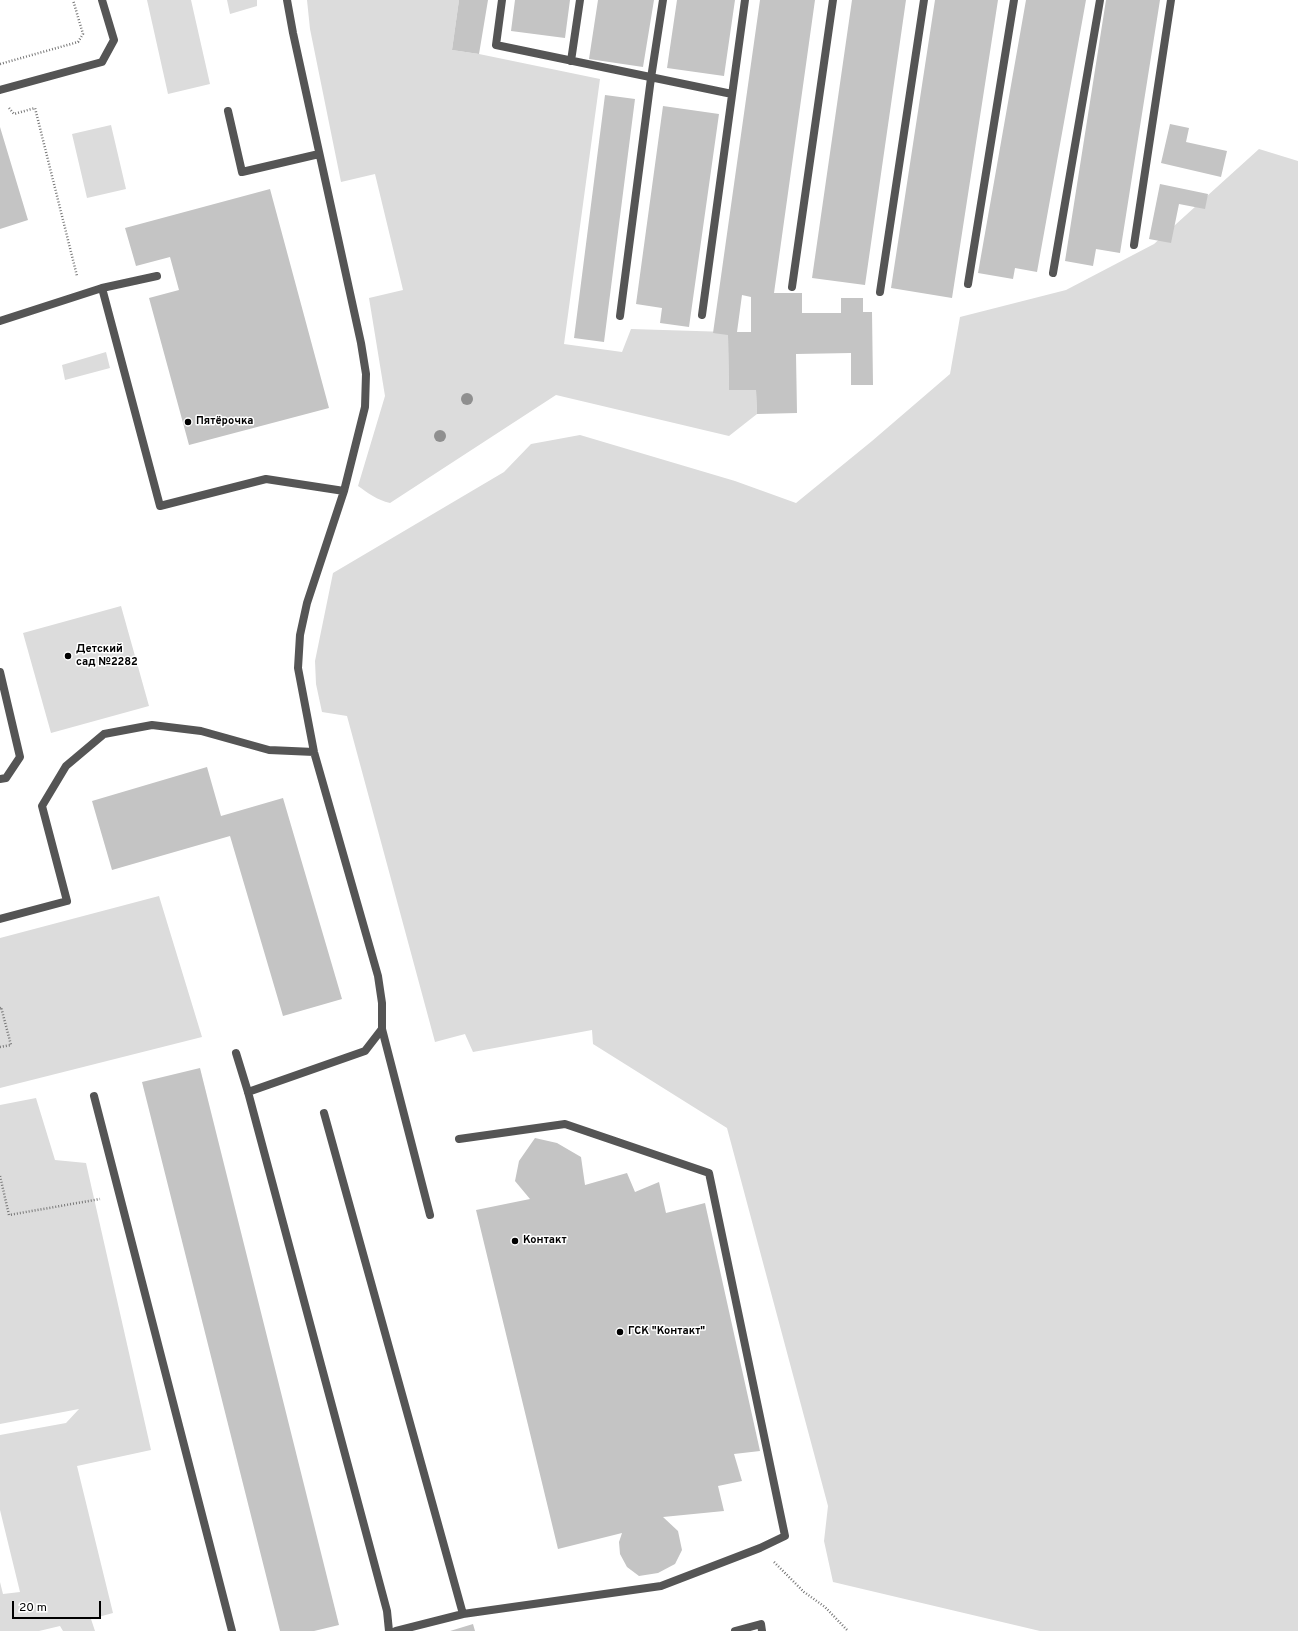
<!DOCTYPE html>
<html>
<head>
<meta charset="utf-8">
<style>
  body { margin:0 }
  #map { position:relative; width:1298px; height:1631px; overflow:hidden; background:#fff; font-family:Overpass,sans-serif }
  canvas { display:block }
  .scale { position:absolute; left:12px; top:1601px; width:89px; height:18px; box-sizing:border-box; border:2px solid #000; border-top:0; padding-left:5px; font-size:12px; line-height:14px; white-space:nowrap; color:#000; -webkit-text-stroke:3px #fff; paint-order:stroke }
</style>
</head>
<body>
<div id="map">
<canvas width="1298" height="1631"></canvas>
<div class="scale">20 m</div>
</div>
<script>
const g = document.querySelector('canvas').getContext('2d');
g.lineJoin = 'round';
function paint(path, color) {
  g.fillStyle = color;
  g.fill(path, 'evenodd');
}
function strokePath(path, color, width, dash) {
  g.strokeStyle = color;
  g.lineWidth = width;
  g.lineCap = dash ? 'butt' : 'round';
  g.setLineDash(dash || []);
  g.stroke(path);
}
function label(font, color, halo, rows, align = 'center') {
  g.font = font + ' Overpass,sans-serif';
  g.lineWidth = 3;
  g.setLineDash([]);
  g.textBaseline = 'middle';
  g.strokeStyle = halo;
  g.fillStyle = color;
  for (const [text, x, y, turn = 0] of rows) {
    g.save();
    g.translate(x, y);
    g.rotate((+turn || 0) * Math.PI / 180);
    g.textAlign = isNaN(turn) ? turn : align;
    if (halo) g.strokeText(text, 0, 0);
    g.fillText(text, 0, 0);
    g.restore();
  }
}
const green = new Path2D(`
  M 147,0 L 191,0 L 210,84 L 168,94 Z
  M 227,0 L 257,0 L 257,6 L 230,14 Z
  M 307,0 L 459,0 L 452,50 L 479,54 L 600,79 L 564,344 L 622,352 L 631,329 L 728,332 L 729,390 L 756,390 L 757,414 L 729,436 L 556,395 L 390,503 C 377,500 368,493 358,486 L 385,396 L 369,298 L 403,290 L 375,174 L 341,182 L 310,29 Z
  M 111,125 L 126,189 L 87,198 L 72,134 Z
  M 1259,149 L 1298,161 L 1298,1631 L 1040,1631 L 833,1582 L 824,1541 L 828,1506 L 727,1128 L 593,1044 L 592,1030 L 473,1052 L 465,1034 L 435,1042 L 347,716 L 322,712 L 316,684 L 315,661 L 333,573 L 504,472 L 531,444 L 580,435 L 735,481 L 796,503 L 872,441 L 950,374 L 960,317 L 1066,290 L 1154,244 Z
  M 106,352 L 110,368 L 65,380 L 62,365 Z
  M 121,606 L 149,706 L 51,733 L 23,633 Z
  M 159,896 L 202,1037 L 0,1088 L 0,938 Z
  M 36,1098 L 55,1160 L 86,1163 L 151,1450 L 77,1466 L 113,1613 L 91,1619 L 95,1631 L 63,1631 L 60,1626 L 39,1631 L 0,1631 L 0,1582 L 3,1594 L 20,1592 L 0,1510 L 0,1435 L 66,1423 L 79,1409 L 0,1424 L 0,1105 Z`);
const building = new Path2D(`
  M 459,0 L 488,0 L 479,54 L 452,50 Z
  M 515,0 L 570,0 L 565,38 L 511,31 Z
  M 598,0 L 654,0 L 643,67 L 589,59 Z
  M 677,0 L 735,0 L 724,76 L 667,68 Z
  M 760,0 L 815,0 L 774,293 L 802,293 L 802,313 L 841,313 L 841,298 L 863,298 L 863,312 L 872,312 L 873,385 L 851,385 L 851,353 L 796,354 L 797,413 L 757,414 L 756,390 L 729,390 L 728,335 L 713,333 ZM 742,295 L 751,297 L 751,332 L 737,332 Z
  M 852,0 L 906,0 L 865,285 L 812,278 Z
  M 935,0 L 998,0 L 952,298 L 891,288 Z
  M 1026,0 L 1086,0 L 1037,272 L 1015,268 L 1013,279 L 978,273 Z
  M 1106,0 L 1160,0 L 1120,253 L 1096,249 L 1093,266 L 1065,261 Z
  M 605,95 L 635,99 L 604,342 L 574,338 Z
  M 663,106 L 719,114 L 689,327 L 660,323 L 662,308 L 636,304 Z
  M 1170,124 L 1189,128 L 1186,142 L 1227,151 L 1221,177 L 1161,163 Z
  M 0,127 L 28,220 L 0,229 Z
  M 1160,184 L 1208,194 L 1205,209 L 1179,204 L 1171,243 L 1149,239 Z
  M 270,189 L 329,408 L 189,445 L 149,298 L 179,290 L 170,257 L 136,266 L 125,228 Z
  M 207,767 L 221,816 L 283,798 L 342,999 L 283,1016 L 230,836 L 112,870 L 92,801 Z
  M 200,1068 L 339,1625 L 314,1631 L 280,1631 L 142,1082 Z
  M 535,1138 L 557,1143 L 581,1157 L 585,1185 L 627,1173 L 635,1192 L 659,1182 L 666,1213 L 705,1203 L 760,1451 L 734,1454 L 742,1481 L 718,1486 L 724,1511 L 663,1517 L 678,1531 L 682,1550 L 675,1564 L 658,1573 L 639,1576 L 627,1567 L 620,1554 L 619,1542 L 622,1533 L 558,1549 L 476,1210 L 530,1199 L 515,1181 L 519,1161 Z
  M 473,1624 L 475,1631 L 450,1631 Z`);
const path = new Path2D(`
  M 0,64 L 78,42 L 83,34 L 73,0
  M 9,108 L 14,114 L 35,108 L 77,276
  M 0,1008 L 1,1007 L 11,1045 L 0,1047
  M 0,1176 L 9,1215 L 100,1199
  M 774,1562 L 804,1592 L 825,1607 L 848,1631`);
const lane = new Path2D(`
  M 287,0 L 293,33 L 361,343 L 366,374 L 365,407 L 344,491 L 307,603 L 300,635 L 298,668 L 314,752 L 378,976 L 382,1003 L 382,1029 L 365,1051 L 248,1092 L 387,1611 L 389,1631
  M 502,0 L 496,45 L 732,94
  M 571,61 L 580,0
  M 0,90 L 102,62 L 114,40 L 102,0
  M 228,111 L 242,172 L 319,154
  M 1134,245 L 1171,0
  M 1053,273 L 1100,0
  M 157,276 L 102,288 L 160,506 L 266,479 L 344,491
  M 968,284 L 1014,0
  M 792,287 L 833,0
  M 880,292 L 924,0
  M 702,315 L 745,0
  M 620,316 L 651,78 L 663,0
  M 0,321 L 102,288
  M 0,672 L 20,757 L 6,778 L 0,779
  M 0,919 L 67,901 L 42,806 L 66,766 L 104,734 L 152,725 L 201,731 L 269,750 L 314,752
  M 382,1029 L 430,1215
  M 94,1096 L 232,1631
  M 324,1113 L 463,1614
  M 396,1631 L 463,1614 L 661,1586 L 760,1548 L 785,1536 L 709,1173 L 565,1124 L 459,1139
  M 735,1631 L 761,1624 L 762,1631`);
const street = new Path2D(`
  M 236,1053 L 248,1092`);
const trees = [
  [467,399],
  [440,436]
];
const markers = [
  [188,422,4,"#000"],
  [68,656,4,"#000"],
  [515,1241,4,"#000"],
  [620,1332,4,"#000"]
];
const poiNames = [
  ["Пятёрочка",196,422],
  ["Детский",76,650],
  ["сад №2282",76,663],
  ["Контакт",523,1241],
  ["ГСК \"Контакт\"",628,1332]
];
paint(green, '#dcdcdc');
paint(building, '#c4c4c4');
strokePath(path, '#777', 2.5, [1, 2]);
strokePath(lane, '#555', 8);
strokePath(street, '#555', 8);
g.fillStyle = '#8f8f8f';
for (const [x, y] of trees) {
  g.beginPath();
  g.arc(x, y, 6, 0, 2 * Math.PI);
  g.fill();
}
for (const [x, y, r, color] of markers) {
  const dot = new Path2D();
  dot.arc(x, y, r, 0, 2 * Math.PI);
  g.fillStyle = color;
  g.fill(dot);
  strokePath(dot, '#fff', 1.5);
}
label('bold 11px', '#000', '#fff', poiNames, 'left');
</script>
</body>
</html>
